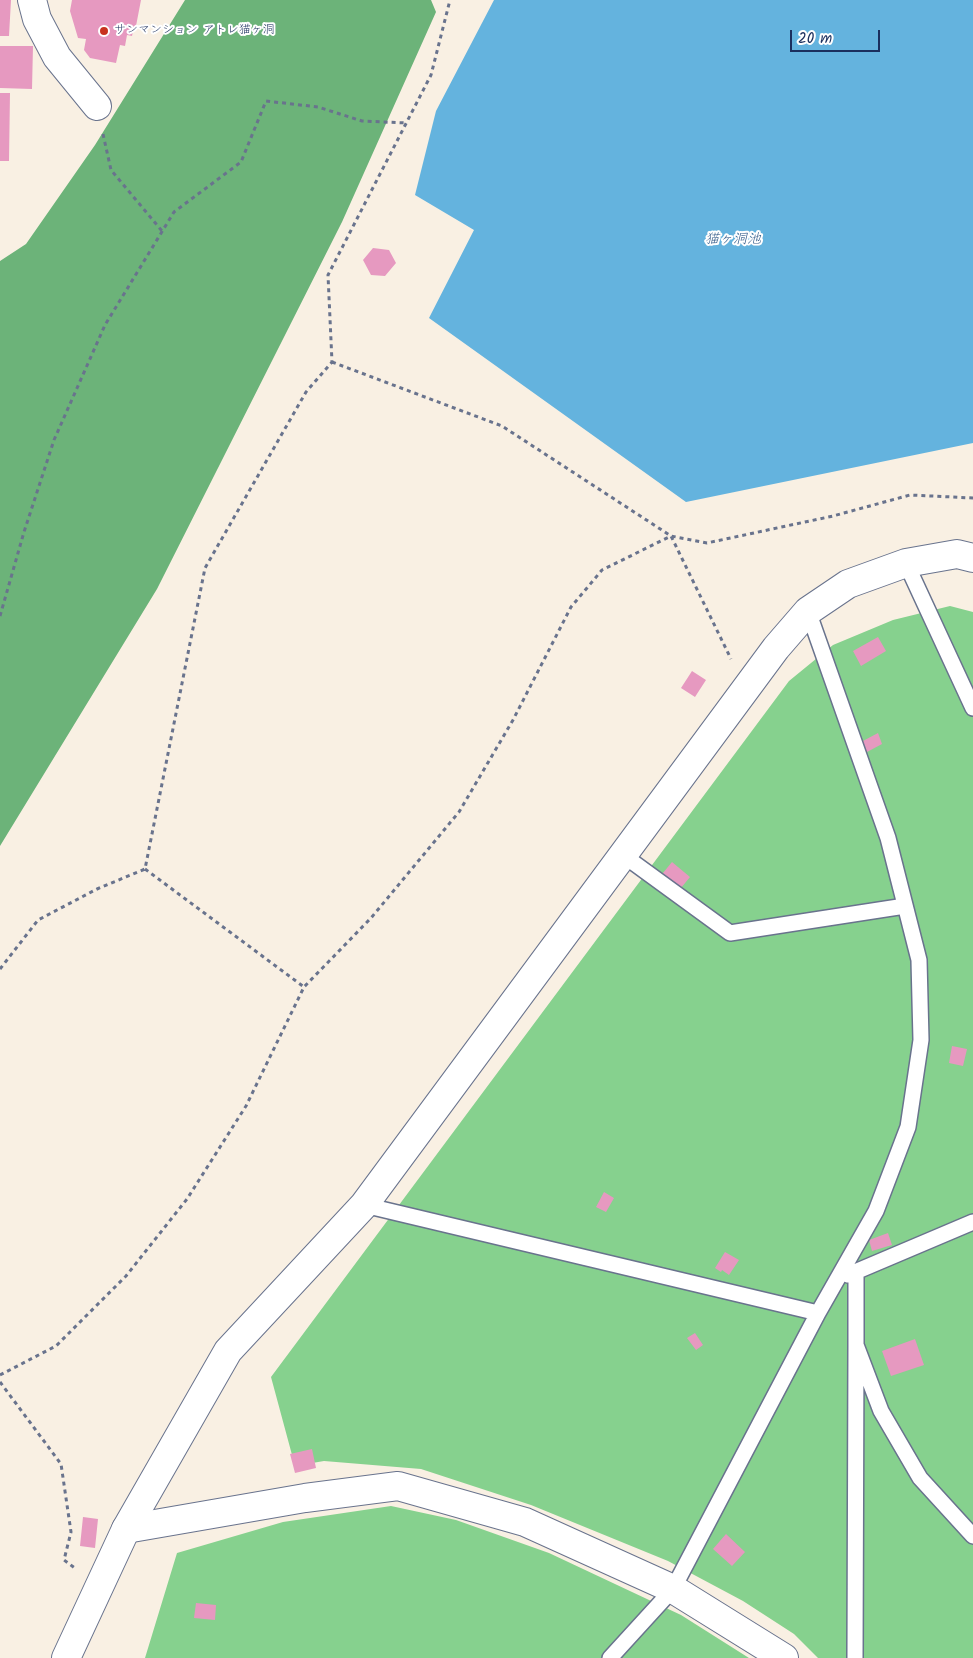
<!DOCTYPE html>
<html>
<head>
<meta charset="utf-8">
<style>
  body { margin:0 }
  #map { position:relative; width:973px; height:1658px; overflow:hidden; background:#f9f0e3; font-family:Kalam,sans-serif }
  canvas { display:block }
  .scale { position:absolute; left:790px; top:30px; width:90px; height:22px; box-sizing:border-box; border:2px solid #1b2f5e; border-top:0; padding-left:6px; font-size:15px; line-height:18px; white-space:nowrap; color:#1b2f5e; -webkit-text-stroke:4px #fff; paint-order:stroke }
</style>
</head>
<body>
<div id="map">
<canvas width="973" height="1658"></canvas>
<div class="scale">20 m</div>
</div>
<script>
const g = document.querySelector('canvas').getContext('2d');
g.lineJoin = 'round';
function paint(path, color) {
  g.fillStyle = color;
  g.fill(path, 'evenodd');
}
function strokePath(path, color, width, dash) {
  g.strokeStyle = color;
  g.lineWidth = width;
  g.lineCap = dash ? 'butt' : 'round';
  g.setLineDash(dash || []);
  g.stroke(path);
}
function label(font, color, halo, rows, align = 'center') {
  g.font = font + ' Kalam,"Klee One",sans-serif';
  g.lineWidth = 4;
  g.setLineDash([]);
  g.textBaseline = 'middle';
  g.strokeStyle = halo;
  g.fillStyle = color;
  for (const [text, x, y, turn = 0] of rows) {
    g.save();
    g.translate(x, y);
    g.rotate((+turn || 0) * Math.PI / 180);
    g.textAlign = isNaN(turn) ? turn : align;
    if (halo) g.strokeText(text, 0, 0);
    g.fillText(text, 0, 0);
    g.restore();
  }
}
const green = new Path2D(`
  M 950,606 L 973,612 L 973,1658 L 818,1658 L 794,1634 L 743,1601 L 668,1561 L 531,1505 L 421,1469 L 324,1461 L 295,1466 L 271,1377 L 789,681 L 833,645 L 893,620 Z
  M 391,1506 L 456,1520 L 549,1553 L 681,1615 L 749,1658 L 145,1658 L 177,1553 L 283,1522 Z`);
const forest = new Path2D(`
  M 185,0 L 431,0 L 436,12 L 342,222 L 157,589 L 0,846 L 0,261 L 26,244 L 95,145 Z`);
const water = new Path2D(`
  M 494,0 L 973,0 L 973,443 L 686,502 L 429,318 L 474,230 L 415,195 L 436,111 Z`);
const building = new Path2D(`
  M 0,0 L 11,0 L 9,36 L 0,36 Z
  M 72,0 L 141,0 L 136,26 L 134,26 L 132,36 L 127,35 L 125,46 L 120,45 L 116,63 L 90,58 L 84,50 L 86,39 L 78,38 L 70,11 Z
  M 0,46 L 33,46 L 32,89 L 0,88 Z
  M 0,93 L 10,93 L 9,161 L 0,161 Z
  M 373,248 L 389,250 L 396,263 L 385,276 L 371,275 L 363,260 Z
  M 878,637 L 886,651 L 861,666 L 853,651 Z
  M 692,671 L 706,680 L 695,697 L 681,688 Z
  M 878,733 L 882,744 L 867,752 L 861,742 Z
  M 672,862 L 690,877 L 676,894 L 658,879 Z
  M 952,1046 L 967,1049 L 963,1066 L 949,1063 Z
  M 604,1192 L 614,1198 L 606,1212 L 596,1207 Z
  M 888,1233 L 892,1245 L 872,1251 L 869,1240 Z
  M 725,1252 L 739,1260 L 729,1275 L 722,1270 L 721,1272 L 715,1268 Z
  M 695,1333 L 703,1345 L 696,1350 L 687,1338 Z
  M 915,1339 L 924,1365 L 891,1376 L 882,1351 Z
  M 312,1449 L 316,1468 L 295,1473 L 290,1454 Z
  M 83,1517 L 98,1519 L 95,1548 L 80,1546 Z
  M 726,1534 L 745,1552 L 732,1566 L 713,1549 Z
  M 196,1603 L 216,1605 L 215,1620 L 194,1618 Z`);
const path = new Path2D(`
  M 103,134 L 111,170 L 162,231
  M 332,362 L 502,426 L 671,536 L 707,543 L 833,516 L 910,495 L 973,498
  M 0,616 L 24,532 L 54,440 L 105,325 L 174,212 L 241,162 L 266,101 L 318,107 L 362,121 L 407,123
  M 145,869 L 304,987
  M 0,969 L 38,920 L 97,889 L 145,869 L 205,568 L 306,392 L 332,362 L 328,275 L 431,75 L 450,0
  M 0,1375 L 56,1346 L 126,1276 L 187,1199 L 246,1106 L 304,987 L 371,918 L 459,812 L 513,720 L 571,607 L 602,570 L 671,536 L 731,659
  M 0,1382 L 61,1464 L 71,1532 L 64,1560 L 76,1569`);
const lane = new Path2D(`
  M 906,563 L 973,708
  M 623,855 L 730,933 L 905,906
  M 364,1205 L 818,1313
  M 856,1272 L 856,1345 L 881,1411 L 920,1478 L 973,1536
  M 848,1275 L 973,1222
  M 610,1658 L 673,1589 L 818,1313 L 876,1211 L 908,1127 L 921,1040 L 919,960 L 888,838 L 808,611
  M 855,1658 L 856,1345`);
const street = new Path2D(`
  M 32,0 L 37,19 L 57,57 L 97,106
  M 126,1529 L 305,1498 L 398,1486 L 525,1522 L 673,1589 L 784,1658`);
const secondary = new Path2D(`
  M 66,1658 L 126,1529 L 228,1351 L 364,1205 L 776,648 L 808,611 L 848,584 L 906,563 L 957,554 L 973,558`);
const markers = [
  [104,31,5,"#c8321e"]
];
const poiNames = [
  ["サンマンション アトレ猫ヶ洞",114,31]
];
const waterNames = [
  ["猫ヶ洞池",733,241]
];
paint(green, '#86d18e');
paint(forest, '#6cb379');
paint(water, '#64b3de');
paint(building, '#e699c0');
strokePath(lane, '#69738d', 18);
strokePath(street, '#69738d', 30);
strokePath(secondary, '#69738d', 30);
strokePath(path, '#69738d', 3, [4, 4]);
strokePath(lane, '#fff', 15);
strokePath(street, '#fff', 28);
strokePath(secondary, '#fff', 28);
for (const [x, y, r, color] of markers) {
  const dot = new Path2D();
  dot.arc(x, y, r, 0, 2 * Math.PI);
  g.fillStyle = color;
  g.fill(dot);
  strokePath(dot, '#fff', 2);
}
label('12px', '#1b2f5e', '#fff', poiNames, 'left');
label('italic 14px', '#355d8b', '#fff', waterNames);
</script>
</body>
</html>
